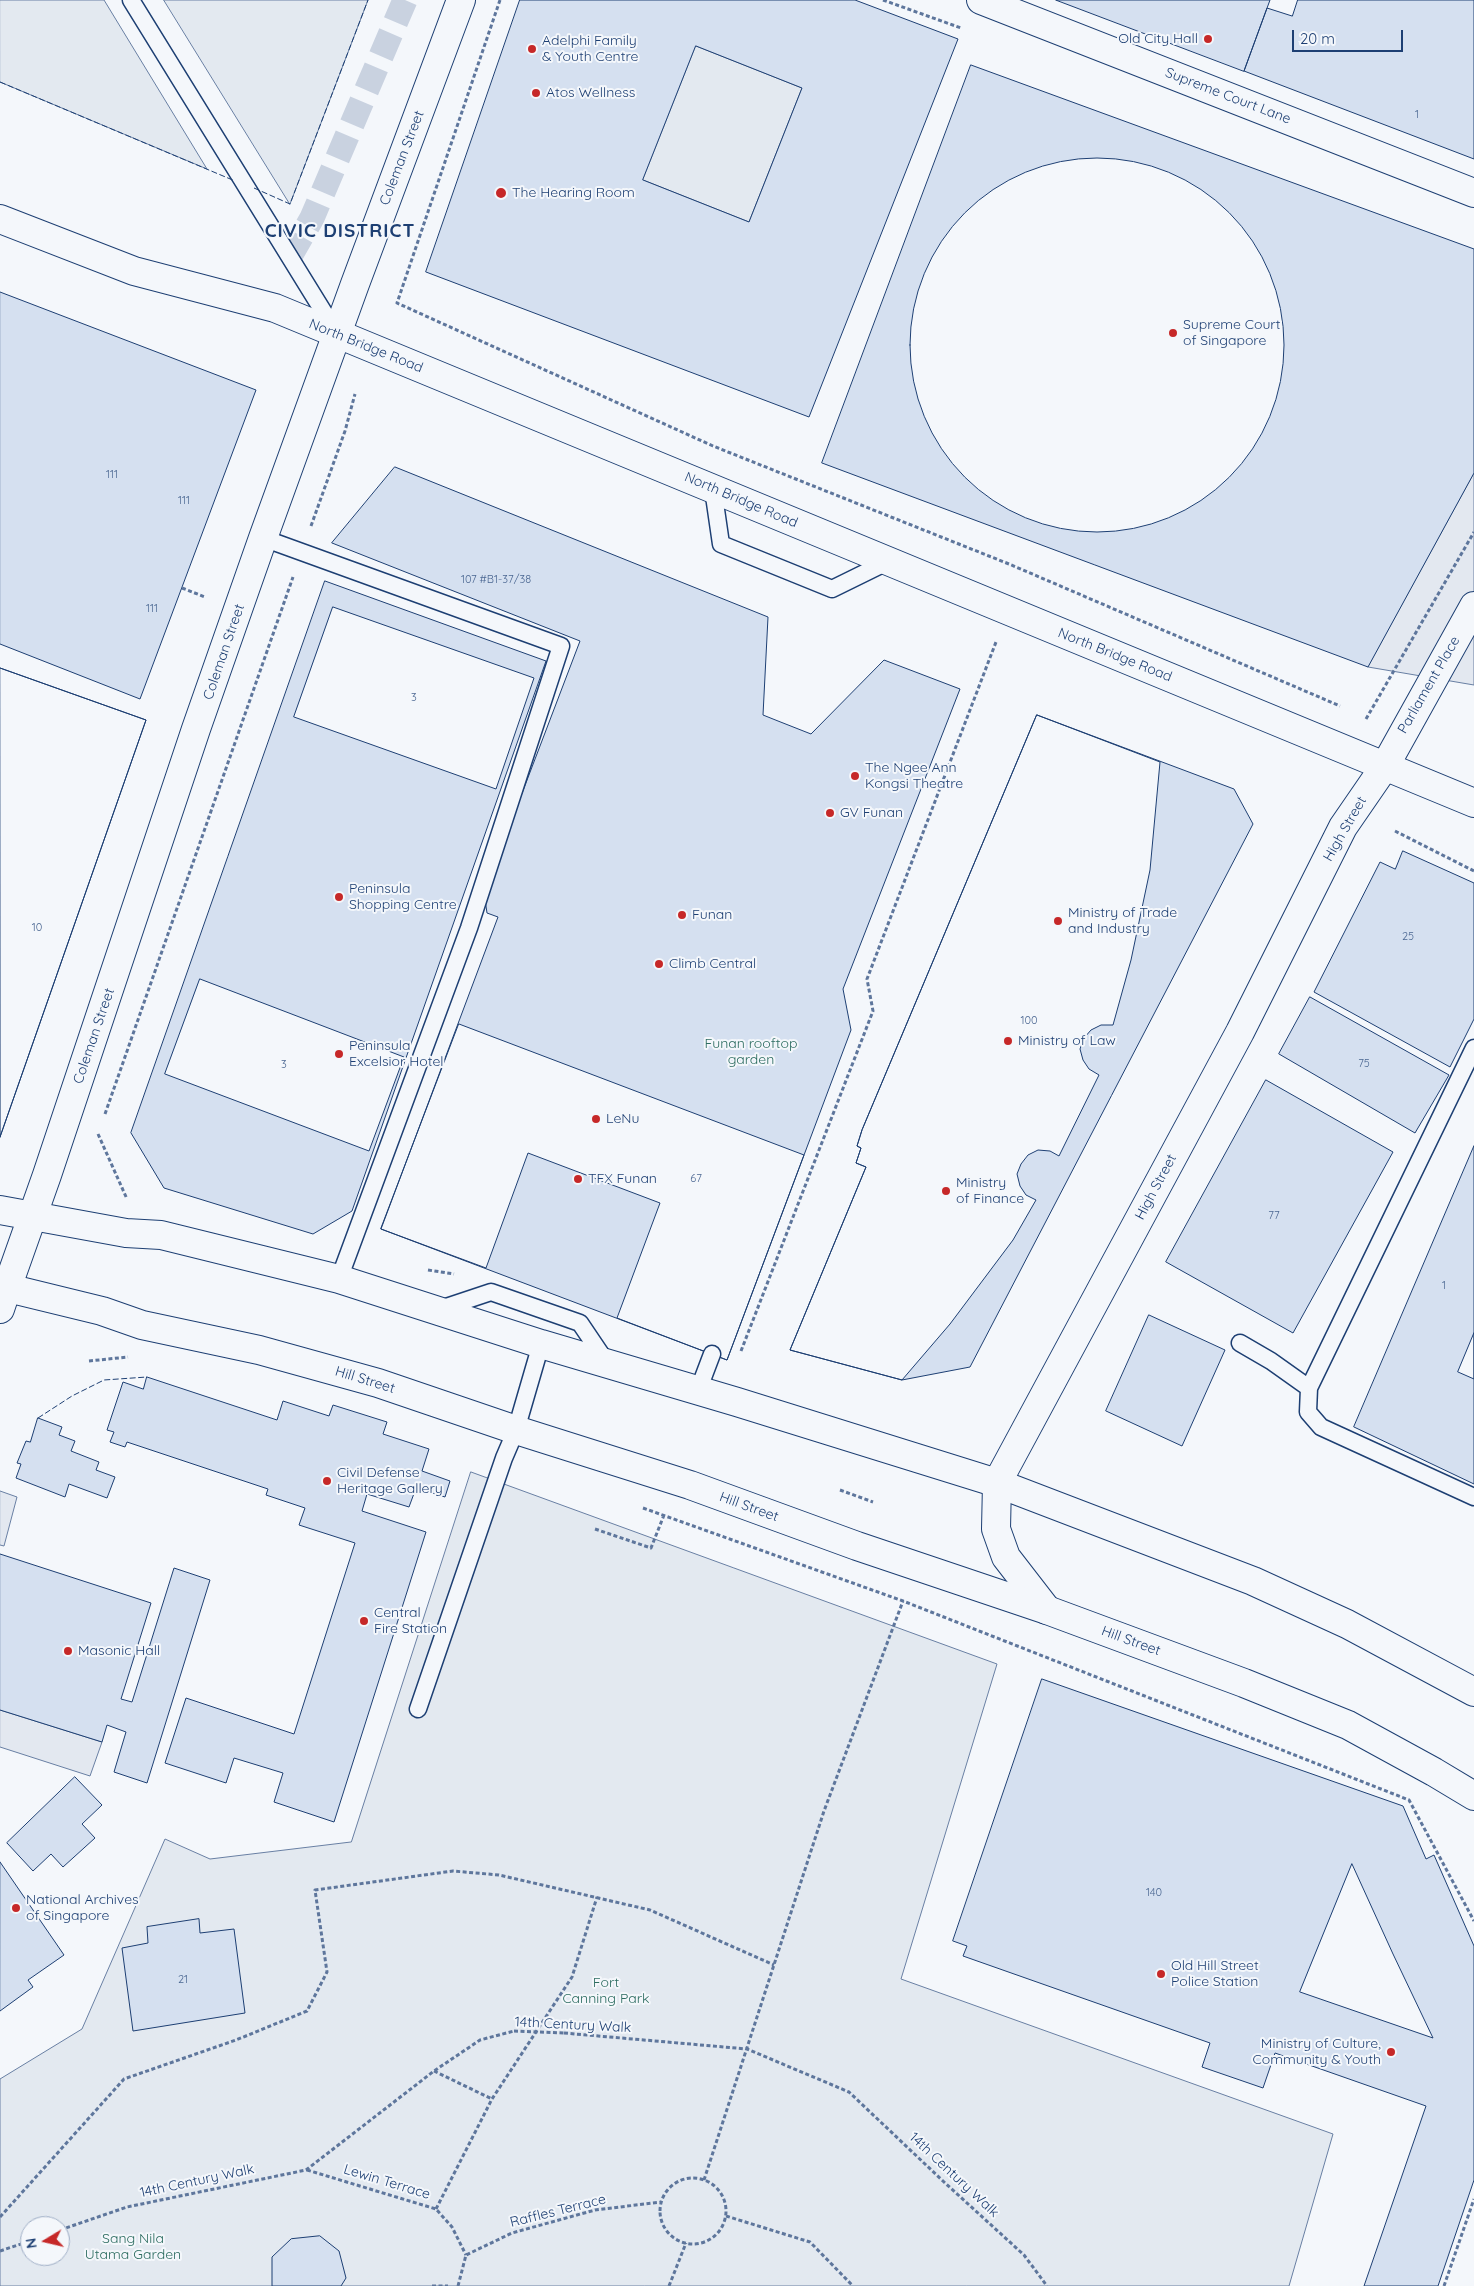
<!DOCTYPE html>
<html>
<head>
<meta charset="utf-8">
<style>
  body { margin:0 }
  #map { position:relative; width:1474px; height:2286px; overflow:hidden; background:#f4f7fb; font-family:Quicksand,sans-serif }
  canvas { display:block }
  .north { position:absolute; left:20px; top:2216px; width:50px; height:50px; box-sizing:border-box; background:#f4f7fb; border:1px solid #9eadc5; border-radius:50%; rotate:261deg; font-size:14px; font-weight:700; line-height:20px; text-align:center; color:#1d3f73 }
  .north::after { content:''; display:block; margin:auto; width:18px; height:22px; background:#c62828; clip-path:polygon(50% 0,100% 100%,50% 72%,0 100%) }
  .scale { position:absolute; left:1292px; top:30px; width:111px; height:22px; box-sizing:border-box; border:2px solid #1d3f73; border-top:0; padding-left:6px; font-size:15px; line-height:18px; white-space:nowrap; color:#1d3f73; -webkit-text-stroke:4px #f4f7fb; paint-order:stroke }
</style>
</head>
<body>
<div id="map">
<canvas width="1474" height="2286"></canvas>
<div class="north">N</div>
<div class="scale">20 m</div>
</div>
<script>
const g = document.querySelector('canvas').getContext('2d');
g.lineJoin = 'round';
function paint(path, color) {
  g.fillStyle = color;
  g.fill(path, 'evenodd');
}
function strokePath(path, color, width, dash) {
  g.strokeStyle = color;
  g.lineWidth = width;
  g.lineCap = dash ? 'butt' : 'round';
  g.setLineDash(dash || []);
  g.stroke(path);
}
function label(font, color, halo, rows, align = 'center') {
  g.font = font + ' Quicksand,sans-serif';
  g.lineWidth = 4;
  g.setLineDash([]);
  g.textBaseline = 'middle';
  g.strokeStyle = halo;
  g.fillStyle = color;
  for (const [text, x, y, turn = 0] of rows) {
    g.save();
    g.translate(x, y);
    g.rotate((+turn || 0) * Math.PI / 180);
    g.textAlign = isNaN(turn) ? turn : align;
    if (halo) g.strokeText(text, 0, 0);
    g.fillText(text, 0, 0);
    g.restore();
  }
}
const green = new Path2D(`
  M 0,0 L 104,0 L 207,169 L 0,82 Z
  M 164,0 L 368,0 L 290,204 Z
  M 696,46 L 802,88 L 749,222 L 643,180 Z
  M 471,1472 L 997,1664 L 901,1979 L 1333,2134 L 1289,2286 L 0,2286 L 0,2079 L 82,2029 L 165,1839 L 210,1859 L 351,1842 ZM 30,2226 L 60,2226 L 60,2256 L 30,2256 Z`);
const parking = new Path2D(`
  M 1474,473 L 1474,685 L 1368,667 Z
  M 0,1491 L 17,1497 L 4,1546 L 0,1545 Z
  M 0,1710 L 102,1742 L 90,1776 L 0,1747 Z`);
const building = new Path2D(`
  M 520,0 L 855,0 L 958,39 L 809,417 L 426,272 ZM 696,46 L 802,88 L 749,222 L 643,180 Z
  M 1056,0 L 1270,0 L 1244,71 Z
  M 1298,0 L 1474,0 L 1474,159 L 1244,71 L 1267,8 L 1292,16 Z
  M 971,65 L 1474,249 L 1474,473 L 1368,667 L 822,463 Z
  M910 345a187 187 0 1 1 374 0a187 187 0 1 1-374 0Z
  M 0,292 L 256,390 L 140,699 L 0,644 Z
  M 395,467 L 768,617 L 763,715 L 778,721 L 811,734 L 884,660 L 960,689 L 843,989 L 851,1030 L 727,1360 L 381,1229 L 498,917 L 487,913 L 484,893 L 580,641 L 332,543 Z
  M 325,581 L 546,661 L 352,1211 L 313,1234 L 164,1188 L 131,1133 Z
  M 333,607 L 534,678 L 496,789 L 294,717 Z
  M 0,668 L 146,720 L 0,1137 Z
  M 0,668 L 146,720 L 0,1137 Z
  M 1037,715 L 1234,789 L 1253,824 L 970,1367 L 902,1380 L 790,1350 L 866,1167 L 856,1163 L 861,1148 L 857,1146 L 862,1130 Z
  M 1037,715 L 1160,762 L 1150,870 L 1131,960 L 1113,1025 L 1101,1025 L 1091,1030 L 1084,1038 L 1080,1049 L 1083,1060 L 1089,1069 L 1099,1075 L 1059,1156 L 1050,1151 L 1038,1150 L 1028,1155 L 1021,1164 L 1017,1174 L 1020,1186 L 1026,1195 L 1036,1200 L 1013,1240 L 950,1324 L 902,1380 L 790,1350 L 866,1167 L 856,1163 L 861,1148 L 857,1146 L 862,1130 Z
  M 1403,851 L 1474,883 L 1474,1019 L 1450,1067 L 1314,992 L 1380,862 L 1395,869 Z
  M 200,979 L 404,1057 L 369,1151 L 165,1074 Z
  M 1310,997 L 1449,1075 L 1415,1133 L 1279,1054 Z
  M 459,1024 L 804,1155 L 727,1360 L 617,1318 L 660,1203 L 528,1153 L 486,1268 L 381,1229 Z
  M 1266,1080 L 1393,1152 L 1293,1333 L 1166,1262 Z
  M 1474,1146 L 1474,1484 L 1354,1427 Z
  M 1149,1315 L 1225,1350 L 1182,1446 L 1106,1411 Z
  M 1474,1333 L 1474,1379 L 1458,1372 Z
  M 147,1377 L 277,1420 L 283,1401 L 329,1416 L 333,1405 L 387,1422 L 383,1434 L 429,1449 L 422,1471 L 450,1481 L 445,1497 L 416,1488 L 409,1507 L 367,1494 L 362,1511 L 426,1532 L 334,1822 L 274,1802 L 283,1773 L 234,1758 L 226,1783 L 165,1763 L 186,1698 L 294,1734 L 355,1543 L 299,1525 L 305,1508 L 266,1495 L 268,1489 L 127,1442 L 125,1447 L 110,1442 L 114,1432 L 107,1430 L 123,1382 L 143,1389 Z
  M 38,1418 L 62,1427 L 59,1435 L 75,1441 L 71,1451 L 99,1462 L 96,1470 L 115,1477 L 107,1498 L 69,1484 L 65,1497 L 16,1478 L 21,1464 L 17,1463 L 26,1441 L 30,1442 Z
  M 0,1554 L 151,1603 L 121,1699 L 132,1702 L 174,1568 L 210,1580 L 147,1783 L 114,1772 L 126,1732 L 107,1725 L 102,1742 L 0,1710 Z
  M 1042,1679 L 1403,1806 L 1426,1859 L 1434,1855 L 1474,1946 L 1474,2180 L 1438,2286 L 1364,2286 L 1426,2106 L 1275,2053 L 1263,2088 L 1202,2067 L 1210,2043 L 963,1956 L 967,1946 L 953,1941 ZM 1352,1864 L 1393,1954 L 1433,2038 L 1300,1992 Z
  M 75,1777 L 102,1805 L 82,1824 L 95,1838 L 63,1867 L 51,1854 L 33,1871 L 7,1843 Z
  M 0,1862 L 64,1955 L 28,1980 L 33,1987 L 0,2011 Z
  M 199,1919 L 200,1933 L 234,1929 L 245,2013 L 133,2031 L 122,1948 L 148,1943 L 147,1927 Z
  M 320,2236 L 339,2251 L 346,2278 L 341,2286 L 272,2286 L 272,2257 L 291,2239 Z`);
const pedestrianTunnel = new Path2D(`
  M 289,258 L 312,218 L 405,0`);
const path = new Path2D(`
  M 500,0 L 397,303 L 713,446 L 1009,564 L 1340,706
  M 883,0 L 961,28
  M 311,526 L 345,431 L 355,394
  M 182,588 L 205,597
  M 1366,719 L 1474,532
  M 1395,831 L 1474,871
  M 105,1114 L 293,577
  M 98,1134 L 127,1199
  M 428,1270 L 454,1274
  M 741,1351 L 873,1011 L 867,979 L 996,642
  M 89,1361 L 128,1357
  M 840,1490 L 873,1502
  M 643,1508 L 903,1601 L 1409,1800 L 1474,1921
  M 595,1529 L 651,1548 L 664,1515
  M 564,2033 L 747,2049 L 849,2092 L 944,2182 L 1024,2255 L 1047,2286
  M 434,2071 L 492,2099
  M 307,2170 L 436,2209 L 452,2227 L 466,2255
  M660 2211a33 33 0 1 1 66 0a33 33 0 1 1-66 0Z
  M 704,2180 L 824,1811 L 903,1601
  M 436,2209 L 492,2099 L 572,1977 L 597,1897
  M 726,2216 L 810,2242 L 853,2286
  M 0,2217 L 124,2079 L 236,2040 L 307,2011 L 327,1972 L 315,1890 L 453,1871 L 499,1875 L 650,1910 L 774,1965
  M 60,2230 L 127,2207 L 306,2170 L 434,2071 L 480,2040 L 514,2031
  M 0,2251 L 30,2241
  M 432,2286 L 448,2286
  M 458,2286 L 466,2255 L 512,2233 L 595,2210 L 661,2202
  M 669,2286 L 686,2243
  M 1444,2286 L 1474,2199`);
const service = new Path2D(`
  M 131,0 L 336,332
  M 713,489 L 721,544 L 832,589 L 889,561
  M 263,538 L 561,646 L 469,928 L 339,1279
  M 1474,1048 L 1309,1388 L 1308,1412 L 1321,1427 L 1474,1497
  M 437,1310 L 491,1292 L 580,1323 L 607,1363
  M 1240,1343 L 1271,1361 L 1309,1388
  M 698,1391 L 712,1354
  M 418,1709 L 504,1458 L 516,1430 L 541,1344`);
const minor = new Path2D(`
  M 0,1309 L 7,1288`);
const tertiary = new Path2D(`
  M 981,0 L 1474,193
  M 7,1288 L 47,1175 L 196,729 L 263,538 L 355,284 L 461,0
  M 1047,1610 L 1006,1557 L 996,1529 L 997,1483 L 1240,1032 L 1343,827 L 1385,766 L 1474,606`);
const secondary = new Path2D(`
  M 0,219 L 134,271 L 275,308 L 1474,803`);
const primary = new Path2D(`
  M 0,1210 L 126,1233 L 161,1235 L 339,1279 L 541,1344 L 737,1402 L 997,1483 L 1253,1581 L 1347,1624 L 1474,1692
  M 0,1286 L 102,1311 L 142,1325 L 259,1350 L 378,1383 L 516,1430 L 690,1485 L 857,1546 L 1047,1610 L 1244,1683 L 1348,1725 L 1434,1772 L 1474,1796`);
const pathBridge = new Path2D(`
  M 514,2031 L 564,2033`);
const fence = new Path2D(`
  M 0,82 L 235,181
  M 254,188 L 290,204 L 368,0
  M 38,1418 L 72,1396 L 104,1380 L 147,1377`);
const markers = [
  [1208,39,5,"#c62828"],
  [532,49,5,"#c62828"],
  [536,93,5,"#c62828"],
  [501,193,6,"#c62828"],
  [1173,333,5,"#c62828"],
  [855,776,5,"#c62828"],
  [830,813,5,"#c62828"],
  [339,897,5,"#c62828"],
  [682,915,5,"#c62828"],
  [1058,921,5,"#c62828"],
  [659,964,5,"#c62828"],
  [1008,1041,5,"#c62828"],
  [339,1054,5,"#c62828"],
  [596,1119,5,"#c62828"],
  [578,1179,5,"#c62828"],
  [946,1191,5,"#c62828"],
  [327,1481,5,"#c62828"],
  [364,1621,5,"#c62828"],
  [68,1651,5,"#c62828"],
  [16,1908,5,"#c62828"],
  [1161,1974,5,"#c62828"],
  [1391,2052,5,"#c62828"]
];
const numberNames = [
  ["1",1417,115],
  ["111",112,475],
  ["111",184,501],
  ["107 #B1-37/38",496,580],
  ["111",152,609],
  ["3",414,698],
  ["10",37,928],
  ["25",1408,937],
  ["100",1029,1021],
  ["75",1364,1064],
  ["3",284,1065],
  ["67",696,1179],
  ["77",1274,1216],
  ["1",1444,1286],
  ["140",1154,1893],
  ["21",183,1980]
];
const poiNames = [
  ["Old City Hall",1198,39,"right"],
  ["Adelphi Family",542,41],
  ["& Youth Centre",542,57],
  ["Atos Wellness",546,93],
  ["The Hearing Room",512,193],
  ["Supreme Court",1183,325],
  ["of Singapore",1183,341],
  ["The Ngee Ann",865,768],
  ["Kongsi Theatre",865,784],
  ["GV Funan",840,813],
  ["Peninsula",349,889],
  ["Shopping Centre",349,905],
  ["Ministry of Trade",1068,913],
  ["and Industry",1068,929],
  ["Funan",692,915],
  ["Climb Central",669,964],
  ["Ministry of Law",1018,1041],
  ["Peninsula",349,1046],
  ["Excelsior Hotel",349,1062],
  ["LeNu",606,1119],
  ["TFX Funan",588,1179],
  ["Ministry",956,1183],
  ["of Finance",956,1199],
  ["Civil Defense",337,1473],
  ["Heritage Gallery",337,1489],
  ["Central",374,1613],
  ["Fire Station",374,1629],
  ["Masonic Hall",78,1651],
  ["National Archives",26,1900],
  ["of Singapore",26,1916],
  ["Old Hill Street",1171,1966],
  ["Police Station",1171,1982],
  ["Ministry of Culture,",1381,2044,"right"],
  ["Community & Youth",1381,2060,"right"]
];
const streetNames = [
  ["Supreme Court Lane",1228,96,21],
  ["Coleman Street",402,158,-69],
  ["North Bridge Road",366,346,22],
  ["North Bridge Road",741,500,23],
  ["Coleman Street",224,652,-71],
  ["North Bridge Road",1115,655,22],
  ["Parliament Place",1429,685,-60],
  ["High Street",1345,829,-60],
  ["Coleman Street",94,1036,-71],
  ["High Street",1156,1187,-62],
  ["Hill Street",365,1380,17],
  ["Hill Street",749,1507,20],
  ["Hill Street",1131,1641,20],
  ["14th Century Walk",573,2025,3],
  ["14th Century Walk",954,2175,43],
  ["14th Century Walk",197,2181,-12],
  ["Lewin Terrace",387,2182,17],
  ["Raffles Terrace",558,2211,-14]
];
const parkNames = [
  ["Funan rooftop",751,1044],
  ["garden",751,1060],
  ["Fort",606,1983],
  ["Canning Park",606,1999],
  ["Sang Nila",133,2239],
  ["Utama Garden",133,2255]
];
const districtNames = [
  ["CIVIC DISTRICT",340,231]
];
paint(green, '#e3e9f0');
strokePath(green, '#687fa3', 1);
paint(parking, '#e3e8f0');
strokePath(parking, '#687fa3', 1);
paint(building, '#d5e0f0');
strokePath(building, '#1d3f73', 1);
strokePath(pedestrianTunnel, '#c9d2e0', 25, [25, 12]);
strokePath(service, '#1d3f73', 19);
strokePath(minor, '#1d3f73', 30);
strokePath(tertiary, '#1d3f73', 30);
strokePath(secondary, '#1d3f73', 30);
strokePath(primary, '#1d3f73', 30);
strokePath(path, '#5e769c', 3, [4, 2.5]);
strokePath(service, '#f4f7fb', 16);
strokePath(minor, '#f4f7fb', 28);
strokePath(tertiary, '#f4f7fb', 28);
strokePath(secondary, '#f4f7fb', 28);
strokePath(primary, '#f4f7fb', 28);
strokePath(pathBridge, '#5e769c', 3, [4, 2.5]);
strokePath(fence, '#1d3f73', 1, [6, 2.5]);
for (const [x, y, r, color] of markers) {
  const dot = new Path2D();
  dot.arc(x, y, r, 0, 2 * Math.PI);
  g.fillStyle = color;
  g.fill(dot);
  strokePath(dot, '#f4f7fb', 2);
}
label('11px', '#4b6792', null, numberNames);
label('14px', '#1d3f73', '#f4f7fb', poiNames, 'left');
label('14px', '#1d3f73', '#f4f7fb', streetNames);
label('14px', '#2c6c60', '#f4f7fb', parkNames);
g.letterSpacing = '1px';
label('bold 19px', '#1d3f73', '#f4f7fb', districtNames);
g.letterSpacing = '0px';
</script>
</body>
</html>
